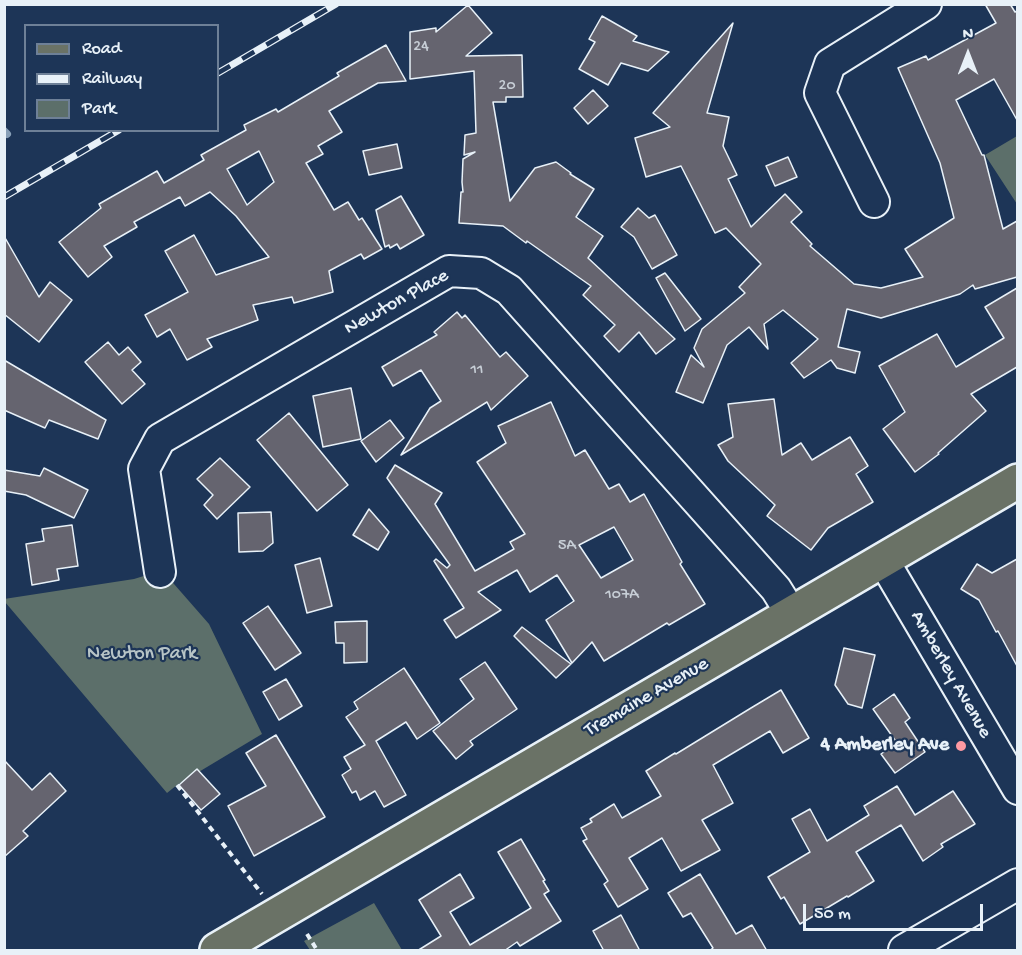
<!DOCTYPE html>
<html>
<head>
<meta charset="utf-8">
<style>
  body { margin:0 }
  #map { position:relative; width:1022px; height:955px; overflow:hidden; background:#1d3557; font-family:"Gochi Hand",sans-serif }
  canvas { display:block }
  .frame { position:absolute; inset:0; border:6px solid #e8f1f8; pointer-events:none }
  .legend { position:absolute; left:24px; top:24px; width:195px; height:108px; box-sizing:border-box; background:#1d3557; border:2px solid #6e8097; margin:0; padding:8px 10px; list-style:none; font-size:18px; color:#e8f1f8 }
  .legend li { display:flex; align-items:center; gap:12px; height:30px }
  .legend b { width:30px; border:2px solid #6e8097 }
  .north { position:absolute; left:938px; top:24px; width:60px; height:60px; -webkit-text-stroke:4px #1d3557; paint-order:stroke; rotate:0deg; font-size:16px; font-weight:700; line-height:24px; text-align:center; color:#e8f1f8 }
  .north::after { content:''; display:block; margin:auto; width:21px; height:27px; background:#e8f1f8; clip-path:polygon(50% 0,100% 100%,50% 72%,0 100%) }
  .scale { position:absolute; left:803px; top:904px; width:180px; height:27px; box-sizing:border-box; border:3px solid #e8f1f8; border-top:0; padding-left:8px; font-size:18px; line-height:21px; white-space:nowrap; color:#e8f1f8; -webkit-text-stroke:4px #1d3557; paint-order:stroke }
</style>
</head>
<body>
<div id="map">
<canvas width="1022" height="955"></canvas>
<div class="frame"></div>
<ul class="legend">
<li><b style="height:8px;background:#6a7266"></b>Road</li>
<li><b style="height:8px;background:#e8f1f8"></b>Railway</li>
<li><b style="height:16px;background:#5c6f6a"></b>Park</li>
</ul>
<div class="north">N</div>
<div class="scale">50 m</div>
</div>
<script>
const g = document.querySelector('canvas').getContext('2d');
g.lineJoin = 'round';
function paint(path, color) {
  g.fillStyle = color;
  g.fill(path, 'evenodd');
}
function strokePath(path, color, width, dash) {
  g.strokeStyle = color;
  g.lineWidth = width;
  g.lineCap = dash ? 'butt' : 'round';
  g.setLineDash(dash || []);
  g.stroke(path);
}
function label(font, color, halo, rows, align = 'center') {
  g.font = font + ' "Gochi Hand",sans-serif';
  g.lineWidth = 4.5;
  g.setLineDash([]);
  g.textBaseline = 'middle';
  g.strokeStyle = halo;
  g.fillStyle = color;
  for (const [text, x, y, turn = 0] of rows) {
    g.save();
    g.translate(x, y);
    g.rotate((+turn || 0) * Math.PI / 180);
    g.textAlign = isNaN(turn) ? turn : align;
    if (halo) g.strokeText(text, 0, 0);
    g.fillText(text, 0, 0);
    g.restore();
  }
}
const green = new Path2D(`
  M 1017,136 L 1017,204 L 985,155 Z
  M 147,575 L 167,576 L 209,624 L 262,734 L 177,785 L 167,793 L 5,602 L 4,599 L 134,579 Z
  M 374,903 L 402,950 L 310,950 L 304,941 Z`);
const stream = new Path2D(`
  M 4,131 L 7,134`);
const building = new Path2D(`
  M 985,4 L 1010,4 L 1015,12 L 1017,11 L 1017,120 L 994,79 L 956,100 L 982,155 L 984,155 L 1003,229 L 1017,221 L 1017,277 L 975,289 L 973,285 L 960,294 L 881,318 L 847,309 L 838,347 L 860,352 L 855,373 L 837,368 L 831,360 L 804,378 L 791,363 L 818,339 L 783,310 L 764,324 L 768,349 L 749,327 L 727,345 L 703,403 L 676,392 L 691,355 L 704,367 L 694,348 L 702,329 L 745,293 L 739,287 L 761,264 L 726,228 L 715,233 L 681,166 L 646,177 L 635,138 L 670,127 L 653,113 L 733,23 L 707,113 L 729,117 L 723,146 L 737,175 L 728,179 L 751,227 L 785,194 L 802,212 L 791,222 L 812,244 L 810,246 L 854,284 L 881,288 L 923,277 L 905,249 L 954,218 L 940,163 L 898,68 L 926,56 L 928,60 L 996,23 Z
  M 468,5 L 492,33 L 466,56 L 522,55 L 523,97 L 506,97 L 506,102 L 493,102 L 510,201 L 535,168 L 556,162 L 571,173 L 570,174 L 594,189 L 576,217 L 603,236 L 588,258 L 675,339 L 656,354 L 639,332 L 619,352 L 604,336 L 615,325 L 583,295 L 591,286 L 527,241 L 526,243 L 503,226 L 459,223 L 461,192 L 463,192 L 462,182 L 463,159 L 475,152 L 464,155 L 465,135 L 476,133 L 474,71 L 410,79 L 410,32 L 436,28 L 436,32 Z
  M 602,16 L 637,36 L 633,41 L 669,52 L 648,71 L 621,63 L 608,85 L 579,69 L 595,42 L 589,39 Z
  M 386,45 L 406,81 L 378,83 L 329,111 L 342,132 L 318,146 L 323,154 L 306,163 L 334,210 L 348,202 L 359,220 L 362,218 L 382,249 L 364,259 L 361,254 L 329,271 L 333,292 L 294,303 L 292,297 L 253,305 L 258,320 L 207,339 L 212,347 L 187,360 L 170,329 L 157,337 L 145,315 L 188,292 L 165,251 L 194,235 L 216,275 L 269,257 L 236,216 L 210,192 L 185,206 L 180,197 L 134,222 L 137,227 L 104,246 L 112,257 L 88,277 L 59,242 L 101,208 L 99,204 L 157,171 L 164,183 L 204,160 L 201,155 L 246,130 L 244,125 L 276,109 L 278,112 L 339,76 L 337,73 ZM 259,151 L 274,182 L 247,205 L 227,169 Z
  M 593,90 L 608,106 L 588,124 L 574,108 Z
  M 397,144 L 402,168 L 369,175 L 363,151 Z
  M 788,157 L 797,177 L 775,186 L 766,166 Z
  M 401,196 L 424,235 L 400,249 L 397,244 L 390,248 L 389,245 L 385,247 L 376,210 Z
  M 638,208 L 649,218 L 655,215 L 677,255 L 652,269 L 634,237 L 621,227 Z
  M 4,236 L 39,297 L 50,282 L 72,300 L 39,342 L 4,314 Z
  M 665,273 L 701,319 L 685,331 L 656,278 Z
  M 1017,288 L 1017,367 L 971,394 L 986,411 L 938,453 L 939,454 L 915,472 L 883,429 L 905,412 L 879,366 L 937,334 L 956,367 L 1004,338 L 985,307 Z
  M 457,312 L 462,318 L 465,315 L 500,357 L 506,352 L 528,376 L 491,410 L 487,402 L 401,455 L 430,408 L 441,401 L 421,370 L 393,386 L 382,367 L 437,335 L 434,332 Z
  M 108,342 L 119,355 L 128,347 L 141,362 L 132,370 L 145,384 L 122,404 L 85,362 Z
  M 4,360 L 106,420 L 98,439 L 49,420 L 45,428 L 4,410 Z
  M 351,388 L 361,439 L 323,447 L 313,396 Z
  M 774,399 L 782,455 L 801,443 L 812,460 L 850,437 L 868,466 L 856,474 L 873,502 L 828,528 L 811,550 L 767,516 L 775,505 L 728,461 L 718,445 L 733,437 L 728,404 Z
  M 551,402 L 575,456 L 585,450 L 609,489 L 619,484 L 630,502 L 644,494 L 682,562 L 680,564 L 705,604 L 669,625 L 667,623 L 604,661 L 592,642 L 572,663 L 546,620 L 574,601 L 557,575 L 530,592 L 517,570 L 478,592 L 501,610 L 456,638 L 444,620 L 464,608 L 434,561 L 436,559 L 447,568 L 450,565 L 387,478 L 395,465 L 442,493 L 435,504 L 475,571 L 514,549 L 510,542 L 525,534 L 477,462 L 506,443 L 498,426 ZM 614,527 L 633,560 L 601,578 L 579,545 Z
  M 289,413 L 348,485 L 317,511 L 257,440 Z
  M 390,420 L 404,438 L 376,462 L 361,441 Z
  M 220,458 L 250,487 L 217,519 L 204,505 L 213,495 L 197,479 Z
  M 44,468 L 88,490 L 74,518 L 26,495 L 4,491 L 4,470 L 40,476 Z
  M 369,509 L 389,532 L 378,550 L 353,535 Z
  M 271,512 L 273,543 L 263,551 L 239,552 L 238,513 Z
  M 72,525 L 78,566 L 57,569 L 59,580 L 32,585 L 26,544 L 44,541 L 42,529 Z
  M 320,558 L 332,606 L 307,613 L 295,565 Z
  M 1017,559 L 1017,666 L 998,631 L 996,632 L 979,600 L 961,589 L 977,564 L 992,573 Z
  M 268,606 L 301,653 L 275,670 L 243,623 Z
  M 367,621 L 367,662 L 344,663 L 344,643 L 336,643 L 335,622 Z
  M 522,627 L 571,664 L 556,678 L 514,636 Z
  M 844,648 L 875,655 L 862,708 L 848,704 L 835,685 Z
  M 485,662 L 517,709 L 470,741 L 473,745 L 456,759 L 433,731 L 474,699 L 460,679 Z
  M 404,668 L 440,723 L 417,739 L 406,722 L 376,741 L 406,795 L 384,807 L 375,791 L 360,800 L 356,791 L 352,793 L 342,775 L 351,769 L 344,757 L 365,745 L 346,717 L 358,709 L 354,702 Z
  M 286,679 L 302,706 L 279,720 L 263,692 Z
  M 781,690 L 809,738 L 783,753 L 770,731 L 713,765 L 733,803 L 702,820 L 720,850 L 681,871 L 662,838 L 629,858 L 648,889 L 618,907 L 604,884 L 608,881 L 583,841 L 587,839 L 581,828 L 592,822 L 590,819 L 614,804 L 622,818 L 661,796 L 646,771 L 675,753 L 676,754 L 751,708 Z
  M 894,694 L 910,718 L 905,722 L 925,752 L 895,773 L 881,754 L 897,743 L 873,709 Z
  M 276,735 L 325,817 L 254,856 L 228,806 L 266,786 L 246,753 Z
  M 4,760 L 32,790 L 50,773 L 66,791 L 23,831 L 28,836 L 4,857 Z
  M 197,769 L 220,794 L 201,810 L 179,785 Z
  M 897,786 L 915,815 L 953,791 L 975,824 L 941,844 L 943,847 L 923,861 L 901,825 L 856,852 L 874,881 L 848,897 L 847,896 L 800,924 L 784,897 L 781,899 L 768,877 L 810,852 L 792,819 L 810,809 L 827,841 L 869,815 L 864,806 Z
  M 521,839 L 545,880 L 543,881 L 549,891 L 544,894 L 561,921 L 520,946 L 517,942 L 504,951 L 417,951 L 441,936 L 419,900 L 460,874 L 474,898 L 450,912 L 470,945 L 531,908 L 498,852 Z
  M 700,874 L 736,934 L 752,925 L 767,951 L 709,951 L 713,948 L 691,913 L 683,917 L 668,893 Z
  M 621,915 L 640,951 L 604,951 L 593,931 Z`);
const path = new Path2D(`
  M 177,785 L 262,894
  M 307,934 L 317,950`);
const minor = new Path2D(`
  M 874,202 L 820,93 L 830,64 L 926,4
  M 883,560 L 1018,789
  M 160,572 L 144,469 L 160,439 L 449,271 L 481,273 L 509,290 L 776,589 L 791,613
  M 904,950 L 1018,884`);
const major = new Path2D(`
  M 217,950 L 1018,481`);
const rail = new Path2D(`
  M 218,73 L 336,4
  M 4,197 L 119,130`);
const markers = [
  [961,746,6,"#ff9aa2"]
];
const numberNames = [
  ["24",421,48],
  ["20",507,87],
  ["11",477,371],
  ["5A",567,547],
  ["107A",622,596]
];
const streetNames = [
  ["Newton Place",397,303,-29],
  ["Amberley Avenue",950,675,60],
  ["Tremaine Avenue",647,698,-30]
];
const parkNames = [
  ["Newton Park",142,655]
];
const poiNames = [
  ["4 Amberley Ave",949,746]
];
paint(green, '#5c6f6a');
strokePath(stream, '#88a0b8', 8);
paint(building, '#65646f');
strokePath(building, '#e8f1f8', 1.5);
strokePath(minor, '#e8f1f8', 34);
strokePath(major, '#e8f1f8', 38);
strokePath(path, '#e8f1f8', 4, [6, 4.5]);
strokePath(minor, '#1d3557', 30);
strokePath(major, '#6a7266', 33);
strokePath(rail, '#e8f1f8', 7);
strokePath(rail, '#1d3557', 4.5, [14]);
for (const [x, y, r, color] of markers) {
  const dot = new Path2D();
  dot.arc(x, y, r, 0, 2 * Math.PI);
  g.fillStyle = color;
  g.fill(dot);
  strokePath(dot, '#1d3557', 2);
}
label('16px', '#c7ced6', null, numberNames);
label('20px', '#e8f1f8', '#1d3557', streetNames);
label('20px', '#b7c4c6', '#1d3557', parkNames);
label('bold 20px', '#e8f1f8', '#1d3557', poiNames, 'right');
</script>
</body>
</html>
